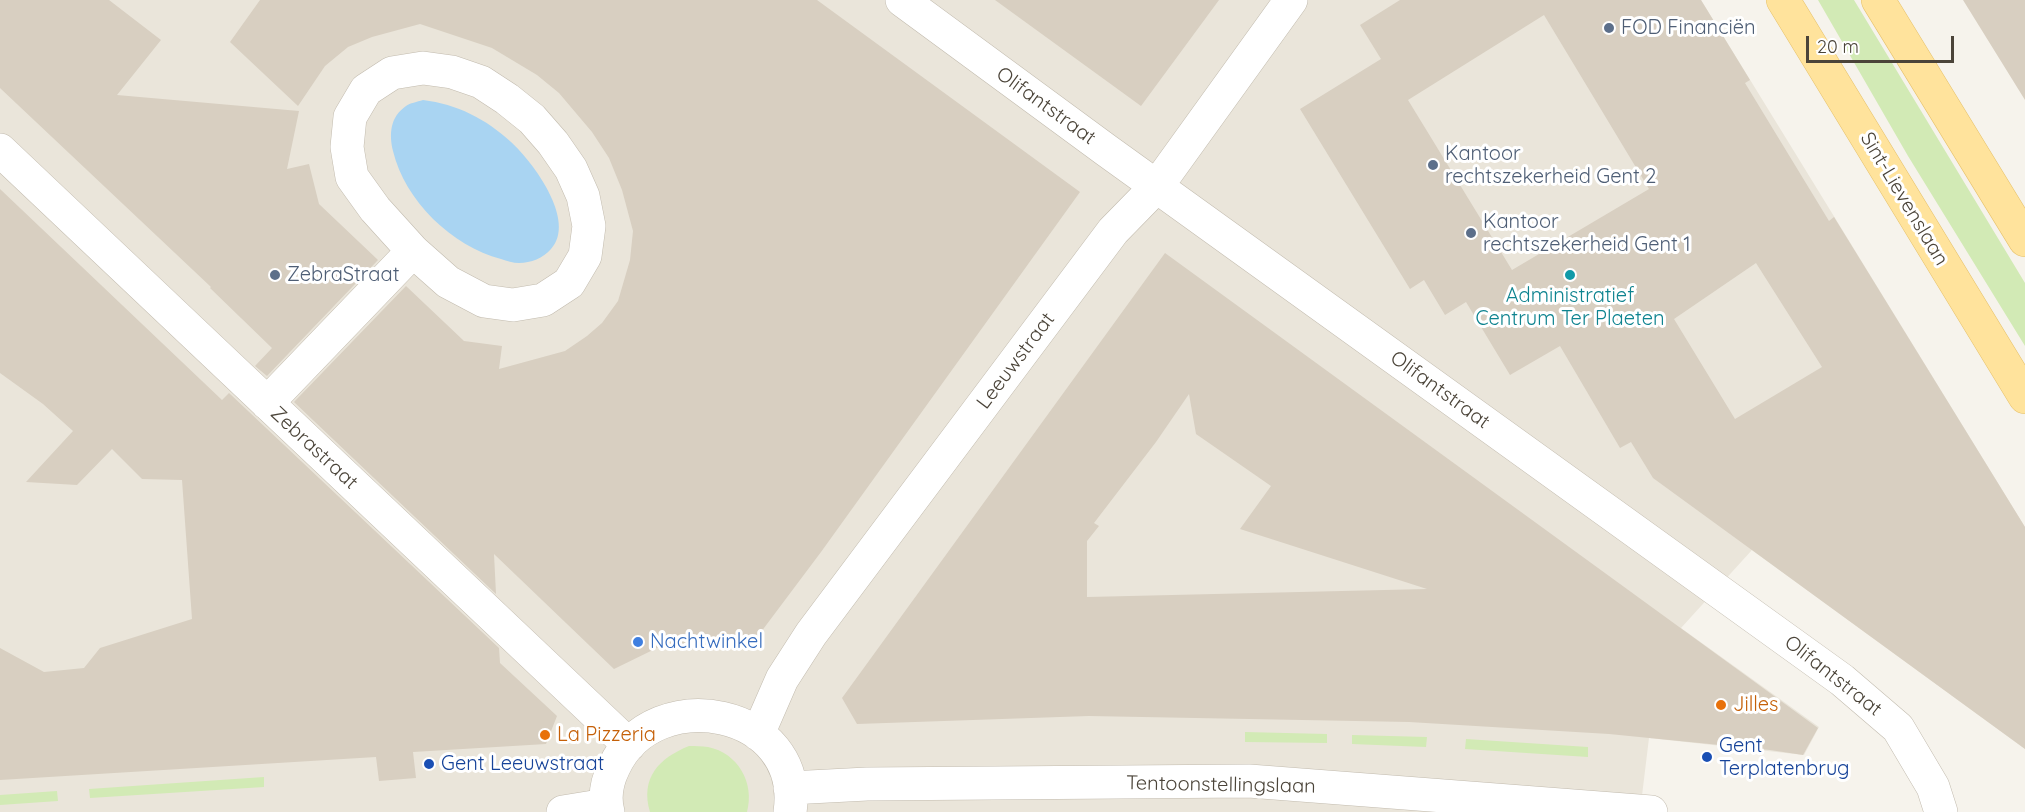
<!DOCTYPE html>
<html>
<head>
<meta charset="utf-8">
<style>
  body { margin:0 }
  #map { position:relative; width:2025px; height:812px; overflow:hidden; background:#f6f3ec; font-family:Quicksand,sans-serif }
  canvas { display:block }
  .scale { position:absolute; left:1806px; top:36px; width:148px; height:27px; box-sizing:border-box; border:3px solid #4b4439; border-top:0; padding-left:8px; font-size:18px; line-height:21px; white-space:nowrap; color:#4b4439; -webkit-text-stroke:4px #fff; paint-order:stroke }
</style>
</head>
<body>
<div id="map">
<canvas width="2025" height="812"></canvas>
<div class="scale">20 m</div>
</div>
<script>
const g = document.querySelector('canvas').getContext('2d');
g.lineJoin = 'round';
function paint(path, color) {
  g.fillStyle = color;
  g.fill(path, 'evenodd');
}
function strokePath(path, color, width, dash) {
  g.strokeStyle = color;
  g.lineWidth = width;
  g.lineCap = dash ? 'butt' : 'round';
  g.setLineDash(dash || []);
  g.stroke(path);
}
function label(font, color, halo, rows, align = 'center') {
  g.font = font + ' Quicksand,sans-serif';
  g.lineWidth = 6;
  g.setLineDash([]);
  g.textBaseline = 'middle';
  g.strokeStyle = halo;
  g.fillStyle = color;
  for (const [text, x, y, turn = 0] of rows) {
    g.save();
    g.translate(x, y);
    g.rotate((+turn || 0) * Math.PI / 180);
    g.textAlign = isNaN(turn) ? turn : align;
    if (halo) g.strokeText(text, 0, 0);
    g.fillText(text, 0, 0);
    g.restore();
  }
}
const residential = new Path2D(`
  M 0,0 L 1701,0 L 2025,527 L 2025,749 L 1752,550 L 1681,628 L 1819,727 L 1804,755 L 1649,738 L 1640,812 L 0,812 Z`);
const green = new Path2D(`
  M 1818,0 L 1854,0 L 2025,283 L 2025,346 L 1908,156 Z
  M 1245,732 L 1327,734 L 1327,743 L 1245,742 Z
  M 1352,735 L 1427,737 L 1426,747 L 1352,744 Z
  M 1466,739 L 1588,747 L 1588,757 L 1465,749 Z
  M 689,746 C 695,746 702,746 708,747 C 738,753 755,783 747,812 L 650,812 C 640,778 659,758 689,746 Z
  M 264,777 L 264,787 L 90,798 L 89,789 Z
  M 57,791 L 58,801 L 0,805 L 0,795 Z`);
const water = new Path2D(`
  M 423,100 C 457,104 486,119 511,142 C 533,162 577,221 551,249 C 543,258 531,263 519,263 C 513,263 507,261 501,259 C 452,246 405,201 393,151 C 389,134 390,117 406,106 C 410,103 417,102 423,100 Z`);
const building = new Path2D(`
  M 0,0 L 109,0 L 161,40 L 117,95 L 299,111 L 287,169 L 309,164 L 319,204 L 378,260 L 267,376 L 255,366 L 272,348 L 210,288 L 211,287 L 0,88 Z
  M 260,0 L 817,0 L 1080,192 L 821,552 L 752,644 L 741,647 L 701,642 L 657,648 L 614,669 L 494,554 L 496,594 L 294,402 L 406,286 L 464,341 L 502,346 L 499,369 L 565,351 L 587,336 L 602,323 L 618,301 L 630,260 L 633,231 L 622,190 L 609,158 L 592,132 L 559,93 L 537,75 L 492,48 L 420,24 L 372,37 L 348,47 L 325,66 L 298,106 L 230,42 Z
  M 995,0 L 1219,0 L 1141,106 Z
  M 1400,0 L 1701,0 L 1750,80 L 1745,83 L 1829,221 L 1834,217 L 2025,527 L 2025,749 L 1653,478 L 1631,442 L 1620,448 L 1560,346 L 1510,375 L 1466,302 L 1445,315 L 1424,280 L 1410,289 L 1300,109 L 1381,59 L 1360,25 ZM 1544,15 L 1649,189 L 1512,270 L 1408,100 ZM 1756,263 L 1822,367 L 1735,419 L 1674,319 Z
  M 1963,0 L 2025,0 L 2025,100 Z
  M 0,189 L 222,400 L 229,393 L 499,648 L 500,663 L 557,716 L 546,744 L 413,752 L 416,778 L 379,781 L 376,757 L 0,780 L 0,648 L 44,672 L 84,668 L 100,648 L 192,619 L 182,480 L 142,479 L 112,449 L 77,485 L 26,482 L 73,431 L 43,404 L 0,373 Z
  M 1165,253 L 1818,728 L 1803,755 L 1770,750 L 1609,734 L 1409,722 L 1089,716 L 857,724 L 842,698 ZM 1189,394 L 1196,434 L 1271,486 L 1240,529 L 1427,589 L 1087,597 L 1087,541 L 1099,526 L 1094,523 L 1156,442 Z`);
const minor = new Path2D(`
  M 902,0 L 1106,150 L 1842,680 L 1898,728 L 1933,787 L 1941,812
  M 423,68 L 452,72 L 481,82 L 507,99 L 532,119 L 553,143 L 571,169 L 583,196 L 589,226 L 585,256 L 569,283 L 543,300 L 513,305 L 484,301 L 448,282 L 413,251 L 375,209 L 352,177 L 347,147 L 350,117 L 366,90 L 392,73 Z
  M 0,150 L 629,745
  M 267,403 L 413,251
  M 758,734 L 782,679 L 811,634 L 1113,231 L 1157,186 L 1291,0
  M 790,788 L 867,784 L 1249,781 L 1651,812
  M 563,812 L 606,805
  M 608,812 C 604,797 607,781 614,767 C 654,680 805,709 790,812`);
const major = new Path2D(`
  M 1783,0 L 2025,397
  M 1878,0 L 2025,240`);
const markers = [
  [1609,28,6,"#5c6f8a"],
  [1433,165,6,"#5c6f8a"],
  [1471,233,6,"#5c6f8a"],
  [275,275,6,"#5c6f8a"],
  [1570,275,6,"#0f9aa8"],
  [638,642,6,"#3f7fe0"],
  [1721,705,6,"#e8710a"],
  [545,735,6,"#e8710a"],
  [1707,757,6,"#1a4fb4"],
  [429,764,6,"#1a4fb4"]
];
const serviceNames = [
  ["FOD Financiën",1621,28],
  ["Kantoor",1445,154],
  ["rechtszekerheid Gent 2",1445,177],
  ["Kantoor",1483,222],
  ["rechtszekerheid Gent 1",1483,245],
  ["ZebraStraat",287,275]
];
const streetNames = [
  ["Olifantstraat",1046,106,36],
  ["Sint-Lievenslaan",1904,199,59],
  ["Leeuwstraat",1016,361,-53],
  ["Olifantstraat",1440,390,36],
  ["Zebrastraat",314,448,43],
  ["Olifantstraat",1833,676,38],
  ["Tentoonstellingslaan",1221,785,1]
];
const cultureNames = [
  ["Administratief",1570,296],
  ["Centrum Ter Plaeten",1570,319]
];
const shopNames = [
  ["Nachtwinkel",650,642]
];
const foodNames = [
  ["Jilles",1733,705],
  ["La Pizzeria",557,735]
];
const transitNames = [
  ["Gent",1719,746],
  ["Terplatenbrug",1719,769],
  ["Gent Leeuwstraat",441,764]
];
paint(residential, '#eae5da');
paint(green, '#d2eab5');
paint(water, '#a9d4f2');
paint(building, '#d8cfc1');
strokePath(minor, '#c2bbae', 34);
strokePath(major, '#e6c16a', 34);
strokePath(minor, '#fff', 33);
strokePath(major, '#ffe39c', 33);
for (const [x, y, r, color] of markers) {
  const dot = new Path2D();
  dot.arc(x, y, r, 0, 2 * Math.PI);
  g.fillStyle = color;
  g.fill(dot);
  strokePath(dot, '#fff', 2);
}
label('20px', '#4e5e75', '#fff', serviceNames, 'left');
label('20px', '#4b4439', '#fff', streetNames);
label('20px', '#0d838f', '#fff', cultureNames);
label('20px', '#366cbe', '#fff', shopNames, 'left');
label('20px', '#c56008', '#fff', foodNames, 'left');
label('20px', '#164399', '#fff', transitNames, 'left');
</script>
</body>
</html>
